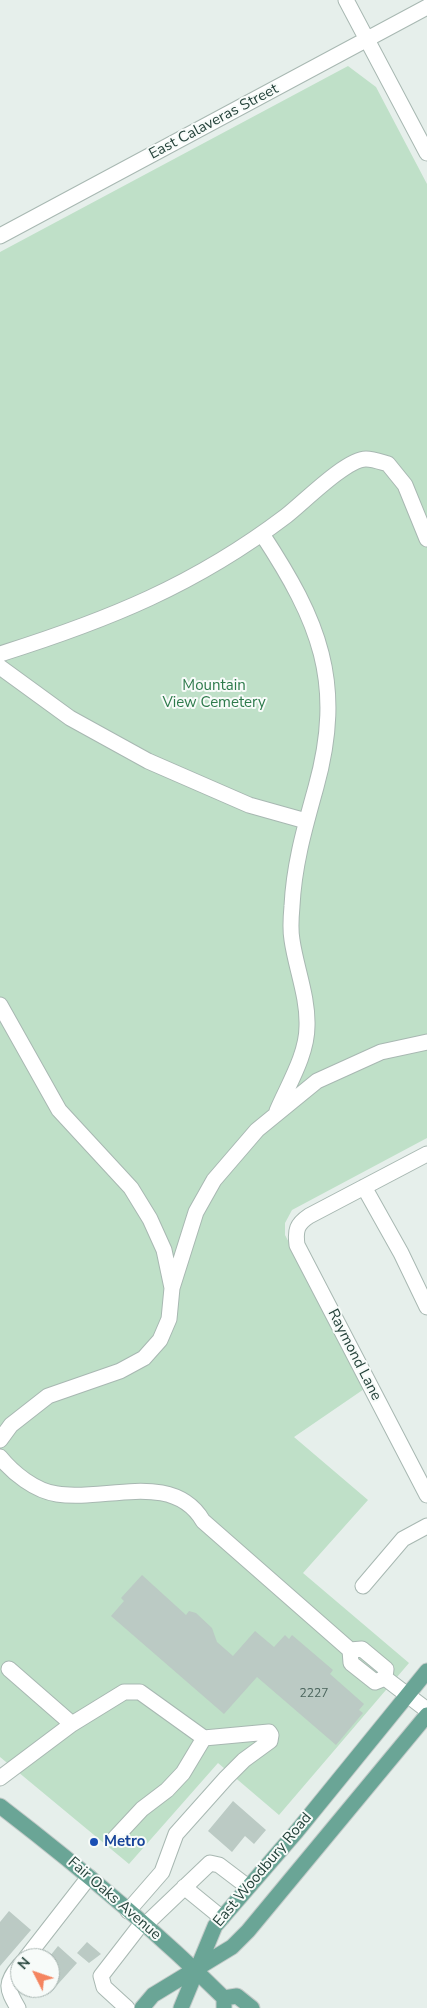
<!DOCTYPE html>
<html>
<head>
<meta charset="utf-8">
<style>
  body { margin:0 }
  #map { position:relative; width:427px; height:2008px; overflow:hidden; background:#e6efeb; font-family:"Nunito Sans",sans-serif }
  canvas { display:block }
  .north { position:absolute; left:10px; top:1948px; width:50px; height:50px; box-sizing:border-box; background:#f7fbf9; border:1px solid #a3b1ad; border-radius:50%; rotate:311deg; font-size:14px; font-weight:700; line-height:20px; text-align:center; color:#24423a }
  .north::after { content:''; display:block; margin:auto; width:18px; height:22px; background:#f4845f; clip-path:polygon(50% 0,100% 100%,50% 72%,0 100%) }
</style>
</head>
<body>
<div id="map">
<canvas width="427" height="2008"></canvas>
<div class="north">N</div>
</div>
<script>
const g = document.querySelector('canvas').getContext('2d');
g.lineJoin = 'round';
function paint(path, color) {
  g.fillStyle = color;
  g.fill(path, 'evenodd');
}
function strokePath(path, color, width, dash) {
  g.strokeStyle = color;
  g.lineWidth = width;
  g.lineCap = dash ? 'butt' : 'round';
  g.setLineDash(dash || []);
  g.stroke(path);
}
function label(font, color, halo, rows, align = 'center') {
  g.font = font + ' "Nunito Sans",sans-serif';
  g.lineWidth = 4;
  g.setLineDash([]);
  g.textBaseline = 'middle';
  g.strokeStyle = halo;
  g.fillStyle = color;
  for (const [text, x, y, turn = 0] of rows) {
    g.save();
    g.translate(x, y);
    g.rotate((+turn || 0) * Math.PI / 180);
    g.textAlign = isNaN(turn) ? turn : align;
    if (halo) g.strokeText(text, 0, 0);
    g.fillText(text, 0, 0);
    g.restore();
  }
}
const green = new Path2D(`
  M 348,66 L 376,87 L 427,184 L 427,1138 L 292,1210 L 285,1223 L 285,1235 L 367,1387 L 294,1437 L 368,1500 L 303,1573 L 409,1663 L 279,1815 L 218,1763 L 129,1864 L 0,1757 L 0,252 Z`);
const building = new Path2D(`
  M 142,1575 L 186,1615 L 189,1611 L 196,1613 L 212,1628 L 217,1642 L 233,1656 L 255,1631 L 274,1647 L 285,1635 L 289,1639 L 292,1635 L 333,1670 L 330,1674 L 364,1704 L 359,1710 L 363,1713 L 336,1745 L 257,1677 L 224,1714 L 111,1616 L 124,1601 L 121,1598 Z
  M 233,1801 L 266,1830 L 254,1844 L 245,1836 L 232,1852 L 208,1831 Z
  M 9,1911 L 31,1930 L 0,1966 L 0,1922 Z
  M 87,1942 L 101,1954 L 89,1963 L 77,1953 Z
  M 58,1946 L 77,1963 L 50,1993 L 50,1956 Z`);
const minor = new Path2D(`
  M 346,0 L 427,153
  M 0,236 L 427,7
  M 262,534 C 319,621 345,682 316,787 C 305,827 294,864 292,906 C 291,917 290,929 292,940 C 296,968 308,997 307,1026 C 307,1055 288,1085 277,1111
  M 0,654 C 108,620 195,585 286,516 C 303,503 346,459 366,459 C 373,459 381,462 388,464 L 405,485 L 427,539
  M 0,667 L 70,718 L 148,761 L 249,805 L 306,821
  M 0,1005 L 59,1110 L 131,1188 L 150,1219 L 164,1250 L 172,1288
  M 427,1154 L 309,1216 C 297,1224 295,1230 297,1245 L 427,1495
  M 364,1187 L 401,1253 L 427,1307
  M 0,1440 L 11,1425 L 48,1396 L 120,1371 L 144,1358 L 160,1340 L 169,1319 L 172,1288 L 196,1212 L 214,1180 L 257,1130 L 317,1081 L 381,1052 L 427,1042
  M 0,1457 C 13,1473 35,1491 57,1494 C 104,1502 173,1470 203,1521 L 350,1650 L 351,1663 L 375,1682 L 385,1678
  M 363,1586 L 403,1539 L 427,1526
  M 350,1650 L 362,1649 L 386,1669 L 385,1678
  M 9,1669 L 72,1724
  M 385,1678 L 427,1710
  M 0,1778 L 72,1724 L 124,1692 L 140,1692 L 204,1738 L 269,1732 L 271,1735 L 270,1741 L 244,1760 L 226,1778 L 176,1834 L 162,1872 L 128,1911
  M 115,1838 L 142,1809 L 167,1790 L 183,1773 L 204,1738
  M 184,1887 L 222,1918
  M 145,1925 L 210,1863 L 219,1865 L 248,1887
  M 26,1958 L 89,1877
  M 18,2008 C 6,1988 5,1983 20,1965
  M 127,2008 L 104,1987 L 101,1976 L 142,1923`);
const major = new Path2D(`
  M 0,1806 C 78,1866 154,1929 224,1998 L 224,2008
  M 224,1998 L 237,1996 L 252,2008
  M 142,2008 L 153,1995 L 232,1947 L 248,1931 L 427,1715
  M 181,2008 L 215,1926 L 297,1831 L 427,1671`);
const markers = [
  [94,1842,5,"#1a4fb4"]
];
const numberNames = [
  ["2227",314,1694]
];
const streetNames = [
  ["East Calaveras Street",214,122,-28],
  ["Raymond Lane",354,1355,63],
  ["East Woodbury Road",263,1870,-50],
  ["Fair Oaks Avenue",114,1899,41]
];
const parkNames = [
  ["Mountain",214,686],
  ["View Cemetery",214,703]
];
const transitNames = [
  ["Metro",104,1842]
];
paint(green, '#bfe0c8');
paint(building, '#bbcac4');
strokePath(minor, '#a8b8b2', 17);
strokePath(major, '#c2cac8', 17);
strokePath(minor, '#fff', 15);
strokePath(major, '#6aa596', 15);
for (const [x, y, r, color] of markers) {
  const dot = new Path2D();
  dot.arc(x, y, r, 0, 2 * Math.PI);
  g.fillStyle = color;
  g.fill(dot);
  strokePath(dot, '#f7fbf9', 2);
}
label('12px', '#4a645c', null, numberNames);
label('15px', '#24423a', '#f7fbf9', streetNames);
label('15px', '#2d7a4b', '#f7fbf9', parkNames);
label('bold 15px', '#164399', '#f7fbf9', transitNames, 'left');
</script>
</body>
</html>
